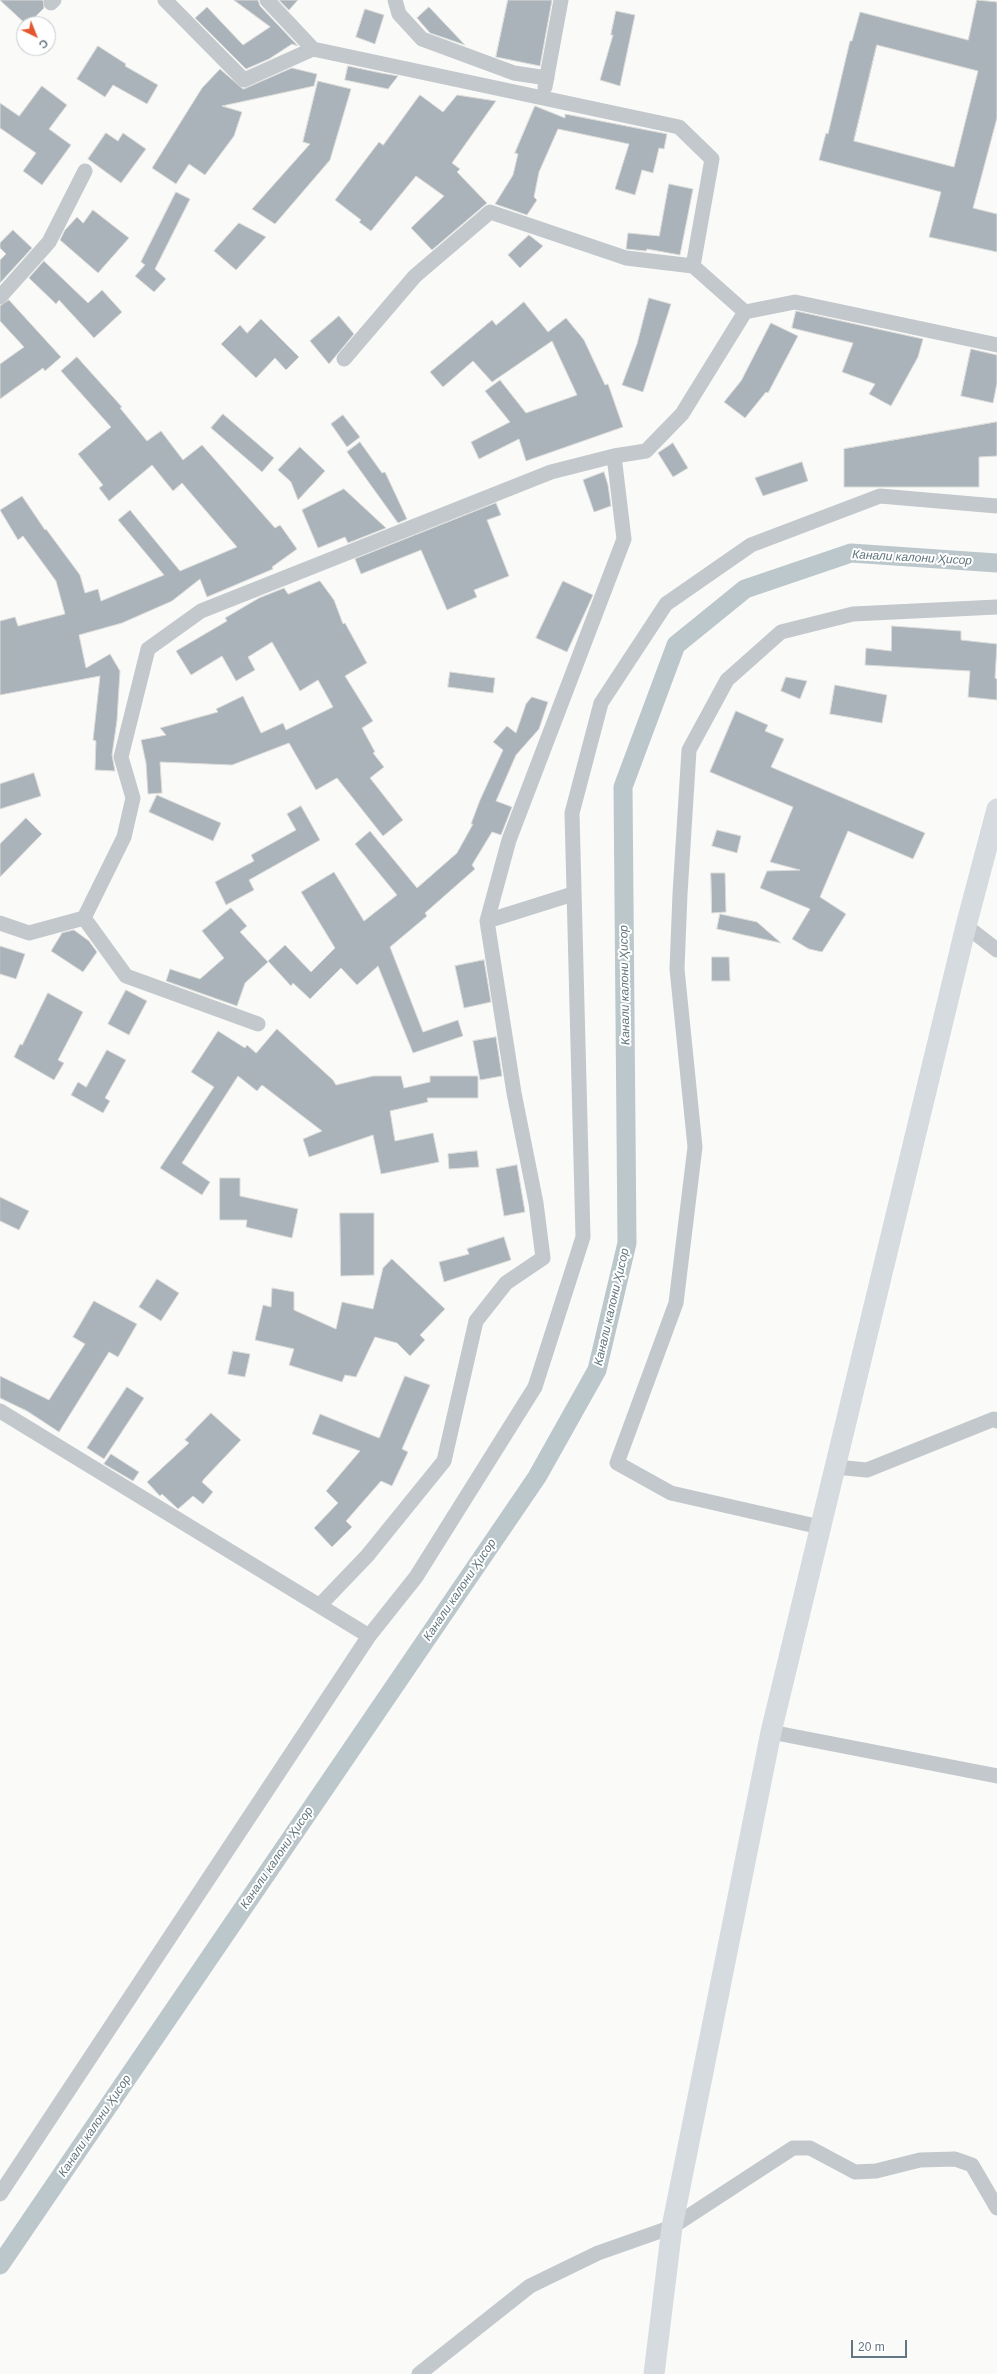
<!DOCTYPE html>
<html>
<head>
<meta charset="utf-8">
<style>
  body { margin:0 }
  #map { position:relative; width:997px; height:2374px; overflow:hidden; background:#fafaf8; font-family:Arial,sans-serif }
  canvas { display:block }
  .north { position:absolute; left:16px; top:16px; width:40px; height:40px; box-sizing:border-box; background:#fff; border:1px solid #c1c8cd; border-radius:50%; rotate:137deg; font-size:11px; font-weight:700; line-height:16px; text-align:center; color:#657683 }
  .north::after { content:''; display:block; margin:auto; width:14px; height:18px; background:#e4572e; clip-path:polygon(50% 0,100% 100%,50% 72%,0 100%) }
  .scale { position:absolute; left:851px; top:2340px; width:56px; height:18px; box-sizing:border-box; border:2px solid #657683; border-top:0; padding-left:5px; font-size:12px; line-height:14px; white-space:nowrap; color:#657683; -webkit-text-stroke:3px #fff; paint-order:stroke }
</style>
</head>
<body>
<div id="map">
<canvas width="997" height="2374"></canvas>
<div class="north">С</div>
<div class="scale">20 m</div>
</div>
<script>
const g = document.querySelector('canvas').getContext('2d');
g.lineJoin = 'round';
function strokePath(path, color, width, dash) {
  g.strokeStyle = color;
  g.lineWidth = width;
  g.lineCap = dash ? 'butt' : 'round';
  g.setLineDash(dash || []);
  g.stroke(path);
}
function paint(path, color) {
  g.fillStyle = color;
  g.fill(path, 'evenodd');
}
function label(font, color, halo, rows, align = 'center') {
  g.font = font + ' Arial,sans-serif';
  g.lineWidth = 4;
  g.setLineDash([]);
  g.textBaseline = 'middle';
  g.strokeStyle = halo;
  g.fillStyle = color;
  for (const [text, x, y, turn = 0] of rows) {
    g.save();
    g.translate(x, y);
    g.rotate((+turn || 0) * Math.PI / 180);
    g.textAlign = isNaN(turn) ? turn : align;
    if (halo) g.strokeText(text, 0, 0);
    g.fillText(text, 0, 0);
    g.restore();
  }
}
const canal = new Path2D(`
  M 0,2265 L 537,1477 L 597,1370 L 627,1243 L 623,787 L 676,645 L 745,589 L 851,553 L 997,563`);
const building = new Path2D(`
  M 0,0 L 43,0 L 44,8 L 28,24 L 26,24 Z
  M 234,0 L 258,0 L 260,6 L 298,46 L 292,44 L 269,59 L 246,69 L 195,18 L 207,7 L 243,45 L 270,27 Z
  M 279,0 L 298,0 L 289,10 Z
  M 508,0 L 552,0 L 540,66 L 496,57 Z
  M 977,0 L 997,2 L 997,118 L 973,208 L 997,214 L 997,252 L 929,237 L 941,192 L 819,160 L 826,133 L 828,134 L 850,41 L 852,41 L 860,12 L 968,40 ZM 877,45 L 978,71 L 954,167 L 854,141 Z
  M 429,7 L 465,45 L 430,33 L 417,18 Z
  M 365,9 L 384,15 L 375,44 L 356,37 Z
  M 616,11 L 635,15 L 620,86 L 600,80 L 613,35 L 611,35 Z
  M 98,46 L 126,64 L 125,66 L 158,85 L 147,104 L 113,85 L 105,97 L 77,79 Z
  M 348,66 L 381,73 L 398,76 L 388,89 L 345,80 Z
  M 292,68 L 317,74 L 314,86 L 222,106 L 242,112 L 234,136 L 205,175 L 189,164 L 176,184 L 152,168 L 202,88 L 220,69 L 243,89 Z
  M 318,81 L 351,89 L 330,160 L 275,224 L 252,209 L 310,144 L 303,142 Z
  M 42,86 L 67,105 L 49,129 L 71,145 L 42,185 L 23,171 L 36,153 L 0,128 L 0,103 L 19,116 Z
  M 420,95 L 443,112 L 457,95 L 496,101 L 452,163 L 460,169 L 457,172 L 487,203 L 432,250 L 411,228 L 444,196 L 416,176 L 371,231 L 359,222 L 361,220 L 335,200 L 379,142 L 383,145 Z
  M 535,106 L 565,118 L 565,114 L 667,134 L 664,149 L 659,148 L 653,173 L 642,170 L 635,195 L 615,189 L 629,144 L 558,129 L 539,172 L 534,197 L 537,200 L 527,215 L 495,204 L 513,175 L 518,154 L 515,153 Z
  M 106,133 L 118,141 L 123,133 L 146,149 L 121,183 L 88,159 Z
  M 669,184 L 693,189 L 680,255 L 647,249 L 646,251 L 626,249 L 628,233 L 659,236 Z
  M 176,192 L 190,199 L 155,269 L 166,279 L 154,292 L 135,276 L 145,265 L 141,262 Z
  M 93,210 L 129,238 L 98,273 L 60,240 L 65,230 L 77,217 L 83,223 Z
  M 239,223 L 266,237 L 236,270 L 214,251 Z
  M 13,230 L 32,248 L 0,283 L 0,260 L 6,254 L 0,248 L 0,243 Z
  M 529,235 L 543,246 L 520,268 L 508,255 Z
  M 44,261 L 88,303 L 102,290 L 122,312 L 94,338 L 59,300 L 56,304 L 29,278 Z
  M 649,298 L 671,304 L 643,392 L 622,385 L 637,344 Z
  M 9,300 L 61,357 L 45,371 L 43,368 L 0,399 L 0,364 L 24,347 L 0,321 L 0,306 Z
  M 524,302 L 548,332 L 566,318 L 584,340 L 605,385 L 608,384 L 623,427 L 526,461 L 519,439 L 479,459 L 471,442 L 510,422 L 485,391 L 500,380 L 526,413 L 577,395 L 552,341 L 492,382 L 473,361 L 443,387 L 430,372 L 492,320 L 496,325 Z
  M 796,311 L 923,339 L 918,357 L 891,406 L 869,394 L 875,384 L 842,372 L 853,343 L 792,328 Z
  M 339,316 L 354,334 L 329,364 L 310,341 Z
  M 261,319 L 299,357 L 286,370 L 275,358 L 256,378 L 221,344 L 240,325 L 247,333 Z
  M 771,323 L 798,336 L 768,393 L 766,392 L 745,418 L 724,402 L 741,381 Z
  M 971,349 L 997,355 L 997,383 L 993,403 L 961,396 Z
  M 77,357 L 122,407 L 120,408 L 147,441 L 161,431 L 183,460 L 202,445 L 275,528 L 280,525 L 297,549 L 272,567 L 273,569 L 207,597 L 200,579 L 172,601 L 122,623 L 79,635 L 86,668 L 110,654 L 120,671 L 117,720 L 112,755 L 115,771 L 95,770 L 96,741 L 93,740 L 100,676 L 0,695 L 0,621 L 15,617 L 18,626 L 65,614 L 56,581 L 23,536 L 18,540 L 0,510 L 22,496 L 45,530 L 46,529 L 80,575 L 85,593 L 98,589 L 101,601 L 164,575 L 118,520 L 130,510 L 180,571 L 237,547 L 182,483 L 173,491 L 152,465 L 109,501 L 99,488 L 103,485 L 78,454 L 111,427 L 61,371 Z
  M 223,414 L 274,458 L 262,472 L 211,428 Z
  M 343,415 L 360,437 L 347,447 L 331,424 Z
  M 997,422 L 997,456 L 979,457 L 979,487 L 844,487 L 844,449 Z
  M 360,442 L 382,473 L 385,472 L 407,519 L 398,523 L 347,452 Z
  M 673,443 L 688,468 L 673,477 L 658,453 Z
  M 300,447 L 325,471 L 298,500 L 291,482 L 278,470 Z
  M 802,462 L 808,481 L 763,496 L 755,478 Z
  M 604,472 L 608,485 L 611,506 L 594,512 L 583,480 Z
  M 344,489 L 386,528 L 348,543 L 345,537 L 318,548 L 302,510 Z
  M 496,503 L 501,515 L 487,520 L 509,576 L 474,590 L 477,597 L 447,610 L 421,550 L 361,574 L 355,559 Z
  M 320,581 L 334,600 L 343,624 L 345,623 L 367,663 L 345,676 L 373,721 L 362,728 L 375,752 L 373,753 L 384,767 L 370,778 L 403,820 L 383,836 L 337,778 L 316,790 L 289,743 L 232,765 L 160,762 L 162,793 L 148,794 L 146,763 L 141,740 L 166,735 L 160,728 L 218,712 L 216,709 L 243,696 L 261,733 L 283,723 L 286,730 L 333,707 L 318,680 L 300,691 L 272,642 L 248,657 L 255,670 L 236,681 L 222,656 L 191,675 L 176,651 L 227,621 L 225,618 L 259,598 L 284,588 L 288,594 Z
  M 563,581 L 593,595 L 567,652 L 536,638 Z
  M 892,626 L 961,631 L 961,640 L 997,644 L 995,678 L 997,679 L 997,700 L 968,697 L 970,671 L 865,665 L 866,648 L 891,651 Z
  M 450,672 L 495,678 L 493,693 L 448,687 Z
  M 786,677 L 807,681 L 800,699 L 781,691 Z
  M 835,685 L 887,695 L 882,723 L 830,714 Z
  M 532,697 L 548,702 L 539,729 L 516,755 L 496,801 L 512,807 L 501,835 L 492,832 L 472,865 L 475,869 L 425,913 L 427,916 L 390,947 L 423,1032 L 458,1020 L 463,1036 L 413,1053 L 378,966 L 357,985 L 341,968 L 310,999 L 293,983 L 291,986 L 268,961 L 285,945 L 311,972 L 335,948 L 301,892 L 334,872 L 364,921 L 397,895 L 355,844 L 370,831 L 417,888 L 457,853 L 473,824 L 471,824 L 480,800 L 503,750 L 493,742 L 507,726 L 516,733 L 526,704 Z
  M 736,711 L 768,725 L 765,731 L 784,739 L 771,767 L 925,833 L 913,859 L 848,831 L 820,897 L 846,914 L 822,952 L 809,949 L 792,939 L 810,909 L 760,888 L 767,871 L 800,870 L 770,862 L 793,807 L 710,772 Z
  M 34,773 L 41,796 L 0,809 L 0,784 Z
  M 157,795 L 221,823 L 213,841 L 149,812 Z
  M 301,806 L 320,840 L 249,880 L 254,890 L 226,905 L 215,882 L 254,861 L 251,855 L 296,830 L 287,814 Z
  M 26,818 L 42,834 L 0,877 L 0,844 Z
  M 717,830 L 741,836 L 737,853 L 712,846 Z
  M 711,873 L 725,873 L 726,912 L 712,913 Z
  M 231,908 L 247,926 L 240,932 L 268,962 L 245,983 L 237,1006 L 166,981 L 170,969 L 200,979 L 224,958 L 202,931 Z
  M 720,914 L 757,922 L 781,943 L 717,929 Z
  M 74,930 L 89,941 L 97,952 L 83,972 L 51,951 L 62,933 Z
  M 0,946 L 25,954 L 16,979 L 0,974 Z
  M 712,957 L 729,957 L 730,981 L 712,981 Z
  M 484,960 L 491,1002 L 464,1008 L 455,966 Z
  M 126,990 L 147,1001 L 129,1035 L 108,1024 Z
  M 48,993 L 83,1012 L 58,1060 L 64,1063 L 54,1080 L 14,1057 L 20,1044 L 22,1045 Z
  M 277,1029 L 333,1080 L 336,1085 L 373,1076 L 401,1076 L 404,1088 L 430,1082 L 430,1076 L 478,1076 L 478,1098 L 427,1098 L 428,1102 L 390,1111 L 395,1141 L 433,1133 L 439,1162 L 381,1174 L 373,1135 L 309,1157 L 303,1139 L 322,1131 L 262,1085 L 257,1091 L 238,1076 L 182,1163 L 210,1182 L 202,1195 L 160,1168 L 214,1087 L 191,1072 L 218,1031 L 245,1048 L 247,1045 L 256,1053 Z
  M 496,1037 L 502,1076 L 480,1080 L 473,1041 Z
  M 107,1050 L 126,1060 L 105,1098 L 110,1101 L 103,1113 L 71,1095 L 78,1082 L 86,1087 Z
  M 477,1151 L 479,1167 L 449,1169 L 448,1154 Z
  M 517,1165 L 525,1212 L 504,1216 L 496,1169 Z
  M 220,1178 L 240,1178 L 240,1196 L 298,1209 L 292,1238 L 246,1227 L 247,1220 L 220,1220 Z
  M 0,1197 L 29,1211 L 19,1230 L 0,1221 Z
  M 340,1213 L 374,1213 L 374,1275 L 341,1276 Z
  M 504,1237 L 511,1260 L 444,1282 L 439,1262 L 469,1254 L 467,1249 Z
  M 392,1259 L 445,1309 L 420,1335 L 425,1340 L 410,1356 L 397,1343 L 375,1337 L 356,1377 L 345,1375 L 342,1382 L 289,1365 L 294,1349 L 255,1340 L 263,1305 L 271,1307 L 272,1288 L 294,1292 L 294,1310 L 336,1329 L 342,1302 L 373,1309 L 383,1268 Z
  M 157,1279 L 179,1293 L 161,1321 L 139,1307 Z
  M 94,1301 L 137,1324 L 118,1357 L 109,1352 L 59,1432 L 27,1411 L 0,1398 L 0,1376 L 49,1400 L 85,1344 L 73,1337 Z
  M 233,1351 L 250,1354 L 245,1377 L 228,1374 Z
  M 405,1376 L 430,1385 L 402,1449 L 408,1452 L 392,1486 L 381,1481 L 346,1521 L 352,1527 L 332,1547 L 314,1528 L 338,1503 L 326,1491 L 360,1451 L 312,1434 L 320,1414 L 379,1438 Z
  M 127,1387 L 144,1398 L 104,1459 L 87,1448 Z
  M 211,1413 L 241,1440 L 204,1479 L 202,1482 L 213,1492 L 203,1504 L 193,1496 L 178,1509 L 162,1494 L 160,1496 L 147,1482 L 189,1443 L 185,1440 Z
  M 111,1454 L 139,1472 L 133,1481 L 104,1464 Z`);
const minor = new Path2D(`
  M 165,0 L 244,80 L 313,49
  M 267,0 L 313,49 L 679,127 L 712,159 L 693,266
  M 395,0 L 399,14 L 422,39 L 514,73 L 547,78
  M 51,3 L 54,0
  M 545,87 L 561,0
  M 0,297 L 49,242 L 85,171
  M 344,359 L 415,276 L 490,212 L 626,258 L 693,266 L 745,312
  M 614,456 L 646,451 L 682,414 L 745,312 L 795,302 L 997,345
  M 487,921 L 573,894
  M 0,923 L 29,933 L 84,918
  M 966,926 L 997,950
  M 258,1024 L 126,976 L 84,918 L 124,837 L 133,798 L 121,757 L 148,649 L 201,611 L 551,472 L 614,456 L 624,539 L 509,840 L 487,921 L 514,1093 L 536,1203 L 543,1258 L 506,1283 L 476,1321 L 444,1461 L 367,1556 L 320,1605
  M 0,1411 L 369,1636 L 0,2194
  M 835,1467 L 867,1470 L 994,1419 L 997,1421
  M 820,1527 L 671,1493 L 617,1463 L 676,1303 L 695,1147 L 677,969 L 680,894 L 689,750 L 727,680 L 781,632 L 853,614 L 997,607
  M 369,1636 L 416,1577 L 535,1387 L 583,1237 L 572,813 L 601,703 L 666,604 L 751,545 L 880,496 L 997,506
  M 771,1732 L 997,1776
  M 419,2374 L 530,2286 L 598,2253 L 672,2227 L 793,2148 L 810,2148 L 855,2172 L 876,2171 L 920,2160 L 955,2159 L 972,2165 L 997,2208`);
const secondary = new Path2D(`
  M 654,2374 L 672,2227 L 771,1732 L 966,926 L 997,809`);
const waterNames = [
  ["Канали калони Ҳисор",912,558,3],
  ["Канали калони Ҳисор",625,985,-91],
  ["Канали калони Ҳисор",612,1307,-77],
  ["Канали калони Ҳисор",460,1590,-56],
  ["Канали калони Ҳисор",277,1858,-56],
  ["Канали калони Ҳисор",95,2126,-56]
];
strokePath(canal, '#bbc7cb', 19);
paint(building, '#aab3b9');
strokePath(building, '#dcdcda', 1);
strokePath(minor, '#c3c8cc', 15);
strokePath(secondary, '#d6dbdf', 21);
label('italic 12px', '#60757c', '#fff', waterNames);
</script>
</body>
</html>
